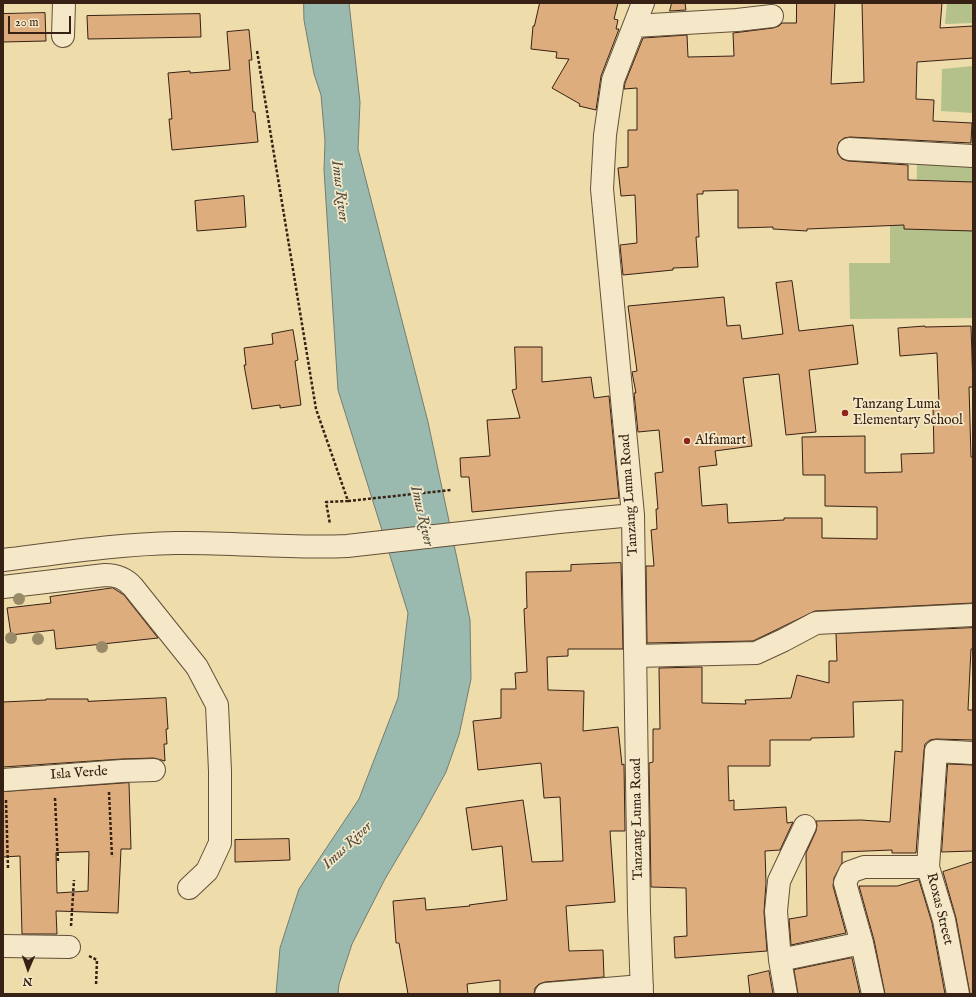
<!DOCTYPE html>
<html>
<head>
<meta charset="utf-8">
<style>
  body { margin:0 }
  #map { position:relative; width:976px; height:997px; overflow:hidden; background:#eedcab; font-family:"IM FELL English",serif }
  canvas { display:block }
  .frame { position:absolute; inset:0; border:4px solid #362114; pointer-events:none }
  .north { position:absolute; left:8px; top:949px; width:40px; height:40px; -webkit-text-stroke:3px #f4e8c8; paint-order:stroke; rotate:182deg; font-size:11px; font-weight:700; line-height:16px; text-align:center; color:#362114 }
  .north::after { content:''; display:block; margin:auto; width:14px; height:18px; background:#362114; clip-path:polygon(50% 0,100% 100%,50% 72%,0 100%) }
  .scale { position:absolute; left:8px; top:16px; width:63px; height:18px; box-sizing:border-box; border:2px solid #362114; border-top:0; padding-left:5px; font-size:12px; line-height:14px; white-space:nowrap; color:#362114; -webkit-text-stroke:3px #f4e8c8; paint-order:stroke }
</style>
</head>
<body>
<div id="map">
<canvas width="976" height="997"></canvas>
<div class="frame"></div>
<div class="north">N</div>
<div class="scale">20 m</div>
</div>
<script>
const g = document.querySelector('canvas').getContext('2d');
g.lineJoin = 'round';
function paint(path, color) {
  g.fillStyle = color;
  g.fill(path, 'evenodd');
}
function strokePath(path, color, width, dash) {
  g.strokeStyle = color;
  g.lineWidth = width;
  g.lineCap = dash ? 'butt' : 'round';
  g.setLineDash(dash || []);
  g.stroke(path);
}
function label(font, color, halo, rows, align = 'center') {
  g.font = font + ' "IM FELL English",serif';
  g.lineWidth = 3.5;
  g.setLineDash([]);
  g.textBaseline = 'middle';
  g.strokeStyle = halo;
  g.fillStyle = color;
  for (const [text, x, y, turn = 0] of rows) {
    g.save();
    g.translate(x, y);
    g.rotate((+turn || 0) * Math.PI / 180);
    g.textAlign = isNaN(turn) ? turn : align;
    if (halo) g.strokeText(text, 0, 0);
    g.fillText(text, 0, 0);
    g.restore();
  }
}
const green = new Path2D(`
  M 947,3 L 973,3 L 973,23 L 945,24 Z
  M 973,66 L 973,113 L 941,111 L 942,69 Z
  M 917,164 L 973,166 L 973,318 L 850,319 L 849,263 L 890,263 L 890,211 L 916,212 Z`);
const water = new Path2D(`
  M 304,3 L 349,3 L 360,102 L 358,149 L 428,422 L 470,620 L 471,679 L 459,735 L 446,772 L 421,818 L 385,879 L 352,944 L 339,984 L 338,994 L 276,994 L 280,948 L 299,889 L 359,799 L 398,698 L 408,613 L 338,390 L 324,170 L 325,141 L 321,95 L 314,74 L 304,20 Z`);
const building = new Path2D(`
  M 540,3 L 618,3 L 614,19 L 618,20 L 616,29 L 619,29 L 601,76 L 596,110 L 579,106 L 580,104 L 552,88 L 569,59 L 556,58 L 557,52 L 531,49 L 533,26 L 534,26 Z
  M 672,3 L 685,3 L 686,10 L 670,11 Z
  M 797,3 L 835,3 L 831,84 L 864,82 L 862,3 L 942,3 L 940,28 L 973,26 L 973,58 L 917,62 L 916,99 L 934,100 L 933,121 L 972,123 L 971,143 L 850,137 L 844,138 L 839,142 L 837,149 L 838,154 L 842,159 L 848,161 L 908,165 L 908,180 L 973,182 L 973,231 L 904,229 L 904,225 L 807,229 L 807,231 L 773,229 L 773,227 L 738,228 L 738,190 L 703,191 L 703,194 L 697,194 L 699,237 L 696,237 L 698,267 L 673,268 L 673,270 L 623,275 L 620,245 L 637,243 L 635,195 L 621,196 L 618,168 L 628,167 L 628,130 L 637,130 L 637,88 L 624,89 L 625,83 L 643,38 L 687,35 L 688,57 L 734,56 L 733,33 L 773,28 L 779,26 L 782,23 L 796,23 Z
  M 45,13 L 46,41 L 3,42 L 3,14 Z
  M 200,14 L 201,37 L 88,39 L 87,16 Z
  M 249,30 L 252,60 L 249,60 L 253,112 L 255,112 L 258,142 L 172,150 L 169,119 L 172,119 L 168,73 L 190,71 L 190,73 L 230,70 L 227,32 Z
  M 244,196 L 246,227 L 197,231 L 195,201 Z
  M 792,281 L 799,331 L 853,325 L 858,364 L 809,370 L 816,432 L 786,435 L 779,374 L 743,378 L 752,446 L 715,451 L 717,465 L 699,467 L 702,506 L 727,504 L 728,523 L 784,520 L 784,518 L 822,518 L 822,538 L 877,539 L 877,507 L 825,506 L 825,475 L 803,475 L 802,437 L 865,436 L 865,473 L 902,472 L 901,454 L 934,453 L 933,405 L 939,405 L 937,353 L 900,356 L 898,328 L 925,326 L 925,327 L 971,326 L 973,387 L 969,387 L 971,457 L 973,457 L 973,603 L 815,611 L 753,641 L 647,643 L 646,566 L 654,566 L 651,530 L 657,529 L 656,509 L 658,509 L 655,473 L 663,472 L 659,430 L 638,432 L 634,393 L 636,393 L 632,372 L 637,371 L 628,306 L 724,297 L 727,326 L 740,325 L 742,339 L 783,334 L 776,283 Z
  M 293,330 L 298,360 L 295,361 L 301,405 L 280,408 L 280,405 L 252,409 L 244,365 L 246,365 L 244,348 L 273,344 L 272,334 Z
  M 515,347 L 542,347 L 542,382 L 591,377 L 594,398 L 609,396 L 619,498 L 472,512 L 469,477 L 461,477 L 460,458 L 490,456 L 487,420 L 520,418 L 512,390 L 516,389 Z
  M 621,563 L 623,649 L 568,649 L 568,656 L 547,657 L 548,690 L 584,691 L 583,731 L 618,727 L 622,765 L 624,764 L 625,831 L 610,831 L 615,902 L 566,906 L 569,951 L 603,950 L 604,977 L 545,982 L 539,984 L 535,988 L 534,994 L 500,994 L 500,980 L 467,984 L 468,994 L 408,994 L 399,943 L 396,943 L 393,901 L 425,898 L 426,910 L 470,906 L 469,905 L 507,900 L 502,846 L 472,850 L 466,808 L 523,800 L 532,862 L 563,861 L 560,797 L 544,798 L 541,763 L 478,770 L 473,721 L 501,718 L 501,689 L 516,689 L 515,673 L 527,672 L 524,609 L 527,608 L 526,572 L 571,571 L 571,565 Z
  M 113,588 L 124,595 L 158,638 L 56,649 L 54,630 L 11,635 L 7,608 L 51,603 L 50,597 Z
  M 973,628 L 973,649 L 971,649 L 968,710 L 973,710 L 973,740 L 936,739 L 930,740 L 925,744 L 924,750 L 916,853 L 892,853 L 892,850 L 842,852 L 842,863 L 834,878 L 833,886 L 846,933 L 791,945 L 789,919 L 807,916 L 806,853 L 816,831 L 817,825 L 816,821 L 861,820 L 890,822 L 895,751 L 902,752 L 903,700 L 853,702 L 854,737 L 811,738 L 811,740 L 770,740 L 770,766 L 728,766 L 729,801 L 734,800 L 734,810 L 786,807 L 787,823 L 793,822 L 780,850 L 765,851 L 766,883 L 764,912 L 767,951 L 675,958 L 674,937 L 687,936 L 686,888 L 651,887 L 649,763 L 653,762 L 653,729 L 660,729 L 659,668 L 702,667 L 702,703 L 746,704 L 745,700 L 791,698 L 797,675 L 829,683 L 829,661 L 837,661 L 836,634 Z
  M 166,698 L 168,729 L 166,729 L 167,744 L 164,744 L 165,761 L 154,758 L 122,759 L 3,767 L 3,702 L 46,700 L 46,699 L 88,699 L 88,701 Z
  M 948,764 L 973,765 L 973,851 L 942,852 Z
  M 129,783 L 131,849 L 121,849 L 118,913 L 56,911 L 57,934 L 22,934 L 20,856 L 3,857 L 3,792 ZM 89,852 L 88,891 L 57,893 L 56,853 Z
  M 289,839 L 290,860 L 235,862 L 235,840 Z
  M 973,862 L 973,994 L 970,994 L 956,918 L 943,872 Z
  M 919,880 L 932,923 L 945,994 L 885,994 L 874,940 L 859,886 L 897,886 Z
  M 852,958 L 860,994 L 798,994 L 794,970 Z
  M 769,971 L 773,994 L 750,994 L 748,976 Z`);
const path = new Path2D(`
  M 257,51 L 316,409 L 348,501 L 326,502 L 330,524
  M 348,501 L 451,490
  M 109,792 L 112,857
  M 55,798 L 58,863
  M 6,800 L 8,868
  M 71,926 L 74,880
  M 89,956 L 97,960 L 96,986`);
const minor = new Path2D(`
  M 634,26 L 737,20 L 772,16
  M 63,36 L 64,3
  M 849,149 L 973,156
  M 3,560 C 60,553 118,544 176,543 C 233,542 290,549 347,546 L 559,522 L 633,515
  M 3,587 L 105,575 C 117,575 125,578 133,587 L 197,667 L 217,705 L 220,771 L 220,843 L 207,871 L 189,888
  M 636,656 L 756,653 L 784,640 L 816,623 L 973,615
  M 3,780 L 122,771 L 154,770
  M 3,946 L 69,947
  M 780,960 L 862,943
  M 546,994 L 642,986
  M 642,994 L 639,911 L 633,515 L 602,189 L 605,135 L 613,80 L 643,3
  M 786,994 L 780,960 L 777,924 L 776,911 L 779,881 L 805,826
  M 873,994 L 862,943 L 845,883 L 850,872 L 864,867 L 928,867
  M 958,994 L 944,920 L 928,867 L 936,751 L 973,753`);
const trees = [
  [19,599],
  [11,638],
  [38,639],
  [102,647]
];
const markers = [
  [845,413,4,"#8f2418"],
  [687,441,4,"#8f2418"]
];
const poiNames = [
  ["Tanzang Luma",853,405],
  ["Elementary School",853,421],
  ["Alfamart",695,441]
];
const streetNames = [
  ["Tanzang Luma Road",630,495,-94],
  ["Isla Verde",79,774,-4],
  ["Tanzang Luma Road",638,819,-91],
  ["Roxas Street",939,909,76]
];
const waterNames = [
  ["Imus River",339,191,83],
  ["Imus River",421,516,77],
  ["Imus River",348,846,-43]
];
paint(green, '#b5c18b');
paint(water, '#9abaaf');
strokePath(water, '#727d71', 1);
paint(building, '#dead7e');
strokePath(building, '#362114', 1);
strokePath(minor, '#64503a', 24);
strokePath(path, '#362114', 2.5, [3, 2]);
strokePath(minor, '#f4e8c8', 22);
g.fillStyle = '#9a8b68';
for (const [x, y] of trees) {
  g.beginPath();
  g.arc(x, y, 6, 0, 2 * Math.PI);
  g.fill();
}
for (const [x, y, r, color] of markers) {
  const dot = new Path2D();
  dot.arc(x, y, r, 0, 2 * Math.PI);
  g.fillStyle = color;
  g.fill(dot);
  strokePath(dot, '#f4e8c8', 1.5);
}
label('14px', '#362114', '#f4e8c8', poiNames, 'left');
label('14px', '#362114', '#f4e8c8', streetNames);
label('italic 15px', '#544f42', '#f4e8c8', waterNames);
</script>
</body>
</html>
